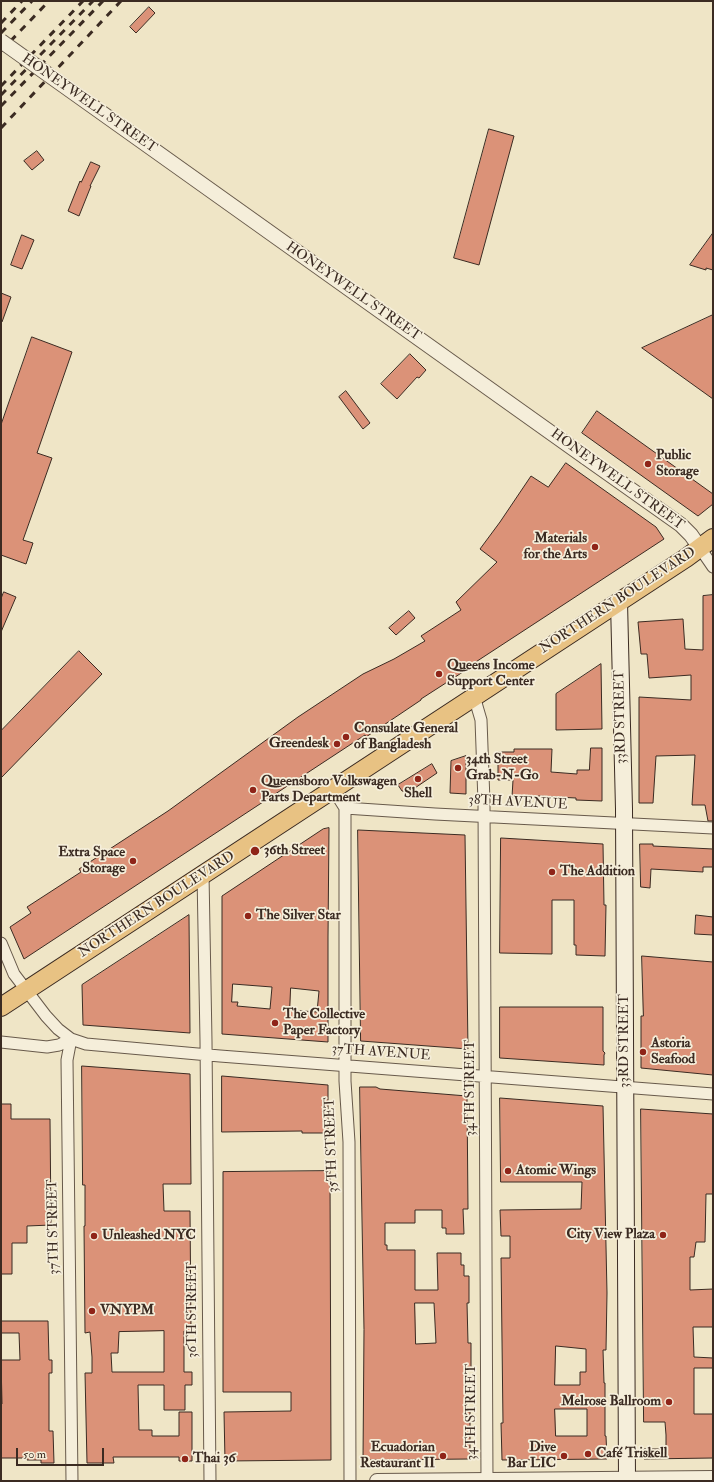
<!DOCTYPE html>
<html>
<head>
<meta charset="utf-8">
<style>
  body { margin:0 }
  #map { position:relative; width:714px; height:1482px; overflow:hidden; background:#efe5c6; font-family:"IM FELL Double Pica",serif }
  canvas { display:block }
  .frame { position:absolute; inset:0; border:2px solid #3b2b22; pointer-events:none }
  .scale { position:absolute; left:16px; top:1448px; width:88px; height:18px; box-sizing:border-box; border:2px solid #3b2b22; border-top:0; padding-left:5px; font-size:12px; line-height:14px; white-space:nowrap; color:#3b2b22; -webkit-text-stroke:3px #f5eeda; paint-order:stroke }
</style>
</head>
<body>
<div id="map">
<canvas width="714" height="1482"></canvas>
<div class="frame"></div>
<div class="scale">50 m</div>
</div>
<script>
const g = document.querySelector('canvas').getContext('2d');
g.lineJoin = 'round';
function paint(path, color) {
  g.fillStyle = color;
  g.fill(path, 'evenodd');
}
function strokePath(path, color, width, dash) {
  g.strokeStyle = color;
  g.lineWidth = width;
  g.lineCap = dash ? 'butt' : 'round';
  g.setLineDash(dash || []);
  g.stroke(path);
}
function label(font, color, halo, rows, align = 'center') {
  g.font = font + ' "IM FELL Double Pica",serif';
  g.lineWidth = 3.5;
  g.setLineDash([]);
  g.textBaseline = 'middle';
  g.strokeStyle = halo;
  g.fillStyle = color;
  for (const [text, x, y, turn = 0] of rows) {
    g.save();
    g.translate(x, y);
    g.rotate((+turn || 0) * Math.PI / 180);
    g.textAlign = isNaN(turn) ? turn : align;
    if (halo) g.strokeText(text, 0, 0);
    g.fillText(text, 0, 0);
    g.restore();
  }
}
const building = new Path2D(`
  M 149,7 L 155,13 L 136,33 L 130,27 Z
  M 489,129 L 514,136 L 479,265 L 454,258 Z
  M 37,151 L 44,160 L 32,170 L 24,161 Z
  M 91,162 L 100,166 L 90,186 L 91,186 L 79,216 L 68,211 L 80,181 L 81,182 Z
  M 713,233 L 713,270 L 706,268 L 706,270 L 690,265 Z
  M 22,235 L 34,240 L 22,269 L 11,265 Z
  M 1,293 L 11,297 L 2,322 L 1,322 Z
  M 713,315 L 713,399 L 642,348 Z
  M 32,337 L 72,352 L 37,453 L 52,458 L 23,540 L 33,543 L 26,564 L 1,555 L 1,425 Z
  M 410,354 L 426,370 L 419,378 L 417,377 L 397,399 L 381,384 Z
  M 346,391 L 370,423 L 363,429 L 339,397 Z
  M 597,411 L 713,494 L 713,504 L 698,516 L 582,433 Z
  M 566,463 L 656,527 L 664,539 L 465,669 L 466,670 L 421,699 L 421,700 L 366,737 L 365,735 L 24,959 L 10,927 L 31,913 L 27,907 L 81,872 L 79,869 L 168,811 L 298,717 L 363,674 L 394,659 L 425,641 L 421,636 L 461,610 L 456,602 L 497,562 L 480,549 L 500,522 L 531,476 L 548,487 Z
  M 4,592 L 16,597 L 1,632 L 1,599 Z
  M 713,595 L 713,821 L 708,821 L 705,805 L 692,805 L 695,755 L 656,756 L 653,803 L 639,803 L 639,697 L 691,700 L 691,675 L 649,678 L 647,654 L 641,654 L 638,622 L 683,619 L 685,649 L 703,650 L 703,596 Z
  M 409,611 L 415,618 L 396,635 L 389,628 Z
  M 79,651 L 102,674 L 1,778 L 1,731 Z
  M 601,664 L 602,729 L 556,730 L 556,694 Z
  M 591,748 L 602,748 L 602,801 L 576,800 L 576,798 L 538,796 L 538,798 L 512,797 L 513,780 L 498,780 L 498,752 L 514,752 L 514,749 L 552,749 L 551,772 L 577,774 L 577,770 L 589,770 Z
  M 466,756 L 466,794 L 450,793 L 451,761 Z
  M 432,764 L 437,773 L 409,792 L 402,791 L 398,785 Z
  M 329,828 L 328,937 L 328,1042 L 222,1034 L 222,896 L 323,829 ZM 233,984 L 272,987 L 270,1009 L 237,1006 L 238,1002 L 232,1002 ZM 291,988 L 319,991 L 317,1012 L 290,1010 Z
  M 358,830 L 465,835 L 468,1049 L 361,1041 Z
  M 501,838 L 603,844 L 604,905 L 606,905 L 605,956 L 576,955 L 576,945 L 574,945 L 574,900 L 552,900 L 552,954 L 500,953 Z
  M 640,844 L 653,844 L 653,846 L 713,849 L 713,867 L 703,867 L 703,872 L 651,869 L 650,888 L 641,887 Z
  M 189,915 L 190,1033 L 83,1025 L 82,985 Z
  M 696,915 L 713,917 L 713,935 L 695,934 Z
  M 642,956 L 713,962 L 713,1075 L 641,1068 L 641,1016 L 643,1016 Z
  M 500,1007 L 603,1007 L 603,1051 L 605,1053 L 604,1055 L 604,1065 L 500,1058 Z
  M 82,1066 L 190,1074 L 191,1184 L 163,1184 L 164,1211 L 190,1211 L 191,1331 L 184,1331 L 184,1372 L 192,1372 L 192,1385 L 185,1385 L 185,1410 L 164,1410 L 164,1385 L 138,1385 L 139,1430 L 152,1430 L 152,1436 L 179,1436 L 179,1412 L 192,1412 L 192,1461 L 179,1461 L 179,1457 L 113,1457 L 114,1463 L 87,1463 L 85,1373 L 92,1373 L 92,1357 L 90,1332 L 85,1333 L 84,1226 L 85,1226 L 85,1185 L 83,1185 ZM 164,1331 L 164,1372 L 112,1372 L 111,1353 L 118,1353 L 119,1332 Z
  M 222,1076 L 328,1085 L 328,1133 L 302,1133 L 302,1131 L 222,1132 Z
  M 360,1087 L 376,1087 L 380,1089 L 467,1096 L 468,1209 L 463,1209 L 464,1234 L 446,1234 L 446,1228 L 442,1228 L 442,1210 L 415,1210 L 415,1223 L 385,1223 L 385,1245 L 387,1245 L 387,1250 L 415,1250 L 415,1290 L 438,1290 L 437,1253 L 461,1253 L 461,1265 L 464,1265 L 464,1276 L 469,1276 L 469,1303 L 467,1303 L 468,1343 L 471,1343 L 471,1369 L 466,1369 L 466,1392 L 467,1411 L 470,1411 L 470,1459 L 363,1460 L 364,1330 ZM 415,1303 L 434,1303 L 436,1343 L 416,1344 Z
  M 500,1098 L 603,1106 L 607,1293 L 606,1350 L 603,1350 L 604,1383 L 605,1383 L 605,1436 L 606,1436 L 607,1459 L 502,1460 L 501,1423 L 503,1423 L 501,1258 L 510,1258 L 510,1236 L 501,1236 L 500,1210 L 581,1209 L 582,1182 L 501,1182 ZM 556,1346 L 586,1349 L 586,1372 L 580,1372 L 580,1385 L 555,1385 ZM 555,1409 L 587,1409 L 587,1436 L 556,1436 Z
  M 1,1104 L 11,1104 L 11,1119 L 50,1119 L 51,1225 L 27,1226 L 27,1243 L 12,1243 L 12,1274 L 1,1274 Z
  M 641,1109 L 713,1114 L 713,1194 L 706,1194 L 705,1242 L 696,1242 L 694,1257 L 690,1257 L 690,1290 L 713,1289 L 713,1327 L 693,1327 L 694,1357 L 713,1358 L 713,1368 L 694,1368 L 694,1414 L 713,1414 L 713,1458 L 644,1459 L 644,1449 L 666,1449 L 666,1435 L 665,1422 L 644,1422 Z
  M 330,1171 L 331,1460 L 225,1461 L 224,1412 L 291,1411 L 291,1392 L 223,1392 L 223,1172 Z
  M 1,1321 L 48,1321 L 49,1360 L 52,1360 L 52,1373 L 49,1373 L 49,1431 L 53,1431 L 54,1463 L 41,1463 L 41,1460 L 27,1460 L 27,1458 L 1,1458 L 1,1404 L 2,1404 L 1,1360 L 20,1360 L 19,1333 L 1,1333 Z`);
const minor = new Path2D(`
  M 700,548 L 713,567
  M 474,696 L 481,720 L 484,802 L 487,1481
  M 333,789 L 345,808 L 435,814 L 713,828
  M 345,808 L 345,1081 L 349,1142 L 350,1481
  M 203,874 L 206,1041 L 210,1481
  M 1,943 L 14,974 L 46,1016 L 58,1029 L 71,1039 L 86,1044 L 220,1056 L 713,1094
  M 71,1039 L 67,1060 L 72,1481
  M 1,1042 L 47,1047 L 59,1045 L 71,1039`);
const tertiary = new Path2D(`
  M 585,457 L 681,525 L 691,535 L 700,548
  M 377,1481 L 713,1478`);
const secondary = new Path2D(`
  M 619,602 L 624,809 L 627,1481`);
const primary = new Path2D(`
  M 1,1007 L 686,558 L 713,538`);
const rail = new Path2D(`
  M 1,23 L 22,1
  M 1,33 L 32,1
  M 1,51 L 49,1
  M 1,86 L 83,1
  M 1,95 L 93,1
  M 1,106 L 103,1
  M 1,128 L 121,1`);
const tertiaryBridge = new Path2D(`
  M 1,41 L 585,457`);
const markers = [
  [648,464,4,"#8f2418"],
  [595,547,4,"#8f2418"],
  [439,674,4,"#8f2418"],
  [346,737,4,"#8f2418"],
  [337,744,4,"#8f2418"],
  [458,768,4,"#8f2418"],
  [418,779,4,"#8f2418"],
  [253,790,4,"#8f2418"],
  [255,851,5,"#8f2418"],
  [133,861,4,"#8f2418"],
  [552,872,4,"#8f2418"],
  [248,916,4,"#8f2418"],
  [275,1023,4,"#8f2418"],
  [643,1052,4,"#8f2418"],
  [508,1171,4,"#8f2418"],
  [663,1235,4,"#8f2418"],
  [94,1236,4,"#8f2418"],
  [92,1311,4,"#8f2418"],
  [669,1402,4,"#8f2418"],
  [588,1454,4,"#8f2418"],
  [443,1456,4,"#8f2418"],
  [564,1456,4,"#8f2418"],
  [185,1459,4,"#8f2418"]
];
const streetNames = [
  ["HONEYWELL STREET",89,104,35],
  ["HONEYWELL STREET",353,292,35],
  ["HONEYWELL STREET",617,480,36],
  ["NORTHERN BOULEVARD",618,601,-33],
  ["33RD STREET",621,717,-91],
  ["38TH AVENUE",518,803,3],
  ["NORTHERN BOULEVARD",157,905,-33],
  ["33RD STREET",625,1041,-90],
  ["37TH AVENUE",381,1053,4],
  ["34TH STREET",471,1088,-90],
  ["35TH STREET",332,1145,-92],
  ["37TH STREET",54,1227,-91],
  ["36TH STREET",193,1310,-90],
  ["34TH STREET",472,1412,-90]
];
const poiNames = [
  ["Public",656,456],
  ["Storage",656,472],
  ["Materials",587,539,"right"],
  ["for the Arts",587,555,"right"],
  ["Queens Income",447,666],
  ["Support Center",447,682],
  ["Consulate General",354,729],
  ["of Bangladesh",354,745],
  ["Greendesk",329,744,"right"],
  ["34th Street",466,760],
  ["Grab-N-Go",466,776],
  ["Queensboro Volkswagen",261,782],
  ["Parts Department",261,798],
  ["Shell",418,794,"center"],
  ["36th Street",264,851],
  ["Extra Space",125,853,"right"],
  ["Storage",125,869,"right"],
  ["The Addition",560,872],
  ["The Silver Star",256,916],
  ["The Collective",283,1015],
  ["Paper Factory",283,1031],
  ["Astoria",651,1044],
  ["Seafood",651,1060],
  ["Atomic Wings",516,1171],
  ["City View Plaza",655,1235,"right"],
  ["Unleashed NYC",102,1236],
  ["VNYPM",100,1311],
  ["Melrose Ballroom",661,1402,"right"],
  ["Ecuadorian",435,1448,"right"],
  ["Restaurant II",435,1464,"right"],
  ["Dive",556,1448,"right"],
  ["Bar LIC",556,1464,"right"],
  ["Café Triskell",596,1454],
  ["Thai 36",193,1459]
];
paint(building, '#db9278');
strokePath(building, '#3b2b22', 1);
strokePath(minor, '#685a4b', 13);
strokePath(tertiary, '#685a4b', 16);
strokePath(secondary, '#3b2b22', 18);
strokePath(primary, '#3b2b22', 20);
strokePath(minor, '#f5eeda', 11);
strokePath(tertiary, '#f5eeda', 14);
strokePath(secondary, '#f5eeda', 16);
strokePath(primary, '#e8c283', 18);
strokePath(rail, '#3b2b22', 3, [7, 7]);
strokePath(tertiaryBridge, '#685a4b', 16, []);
strokePath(tertiaryBridge, '#f5eeda', 14);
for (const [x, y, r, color] of markers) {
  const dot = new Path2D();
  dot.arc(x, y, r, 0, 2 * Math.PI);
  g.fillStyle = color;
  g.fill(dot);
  strokePath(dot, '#f5eeda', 1.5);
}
label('14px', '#3b2b22', '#f5eeda', streetNames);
label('bold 14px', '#3b2b22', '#f5eeda', poiNames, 'left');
</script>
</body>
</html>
